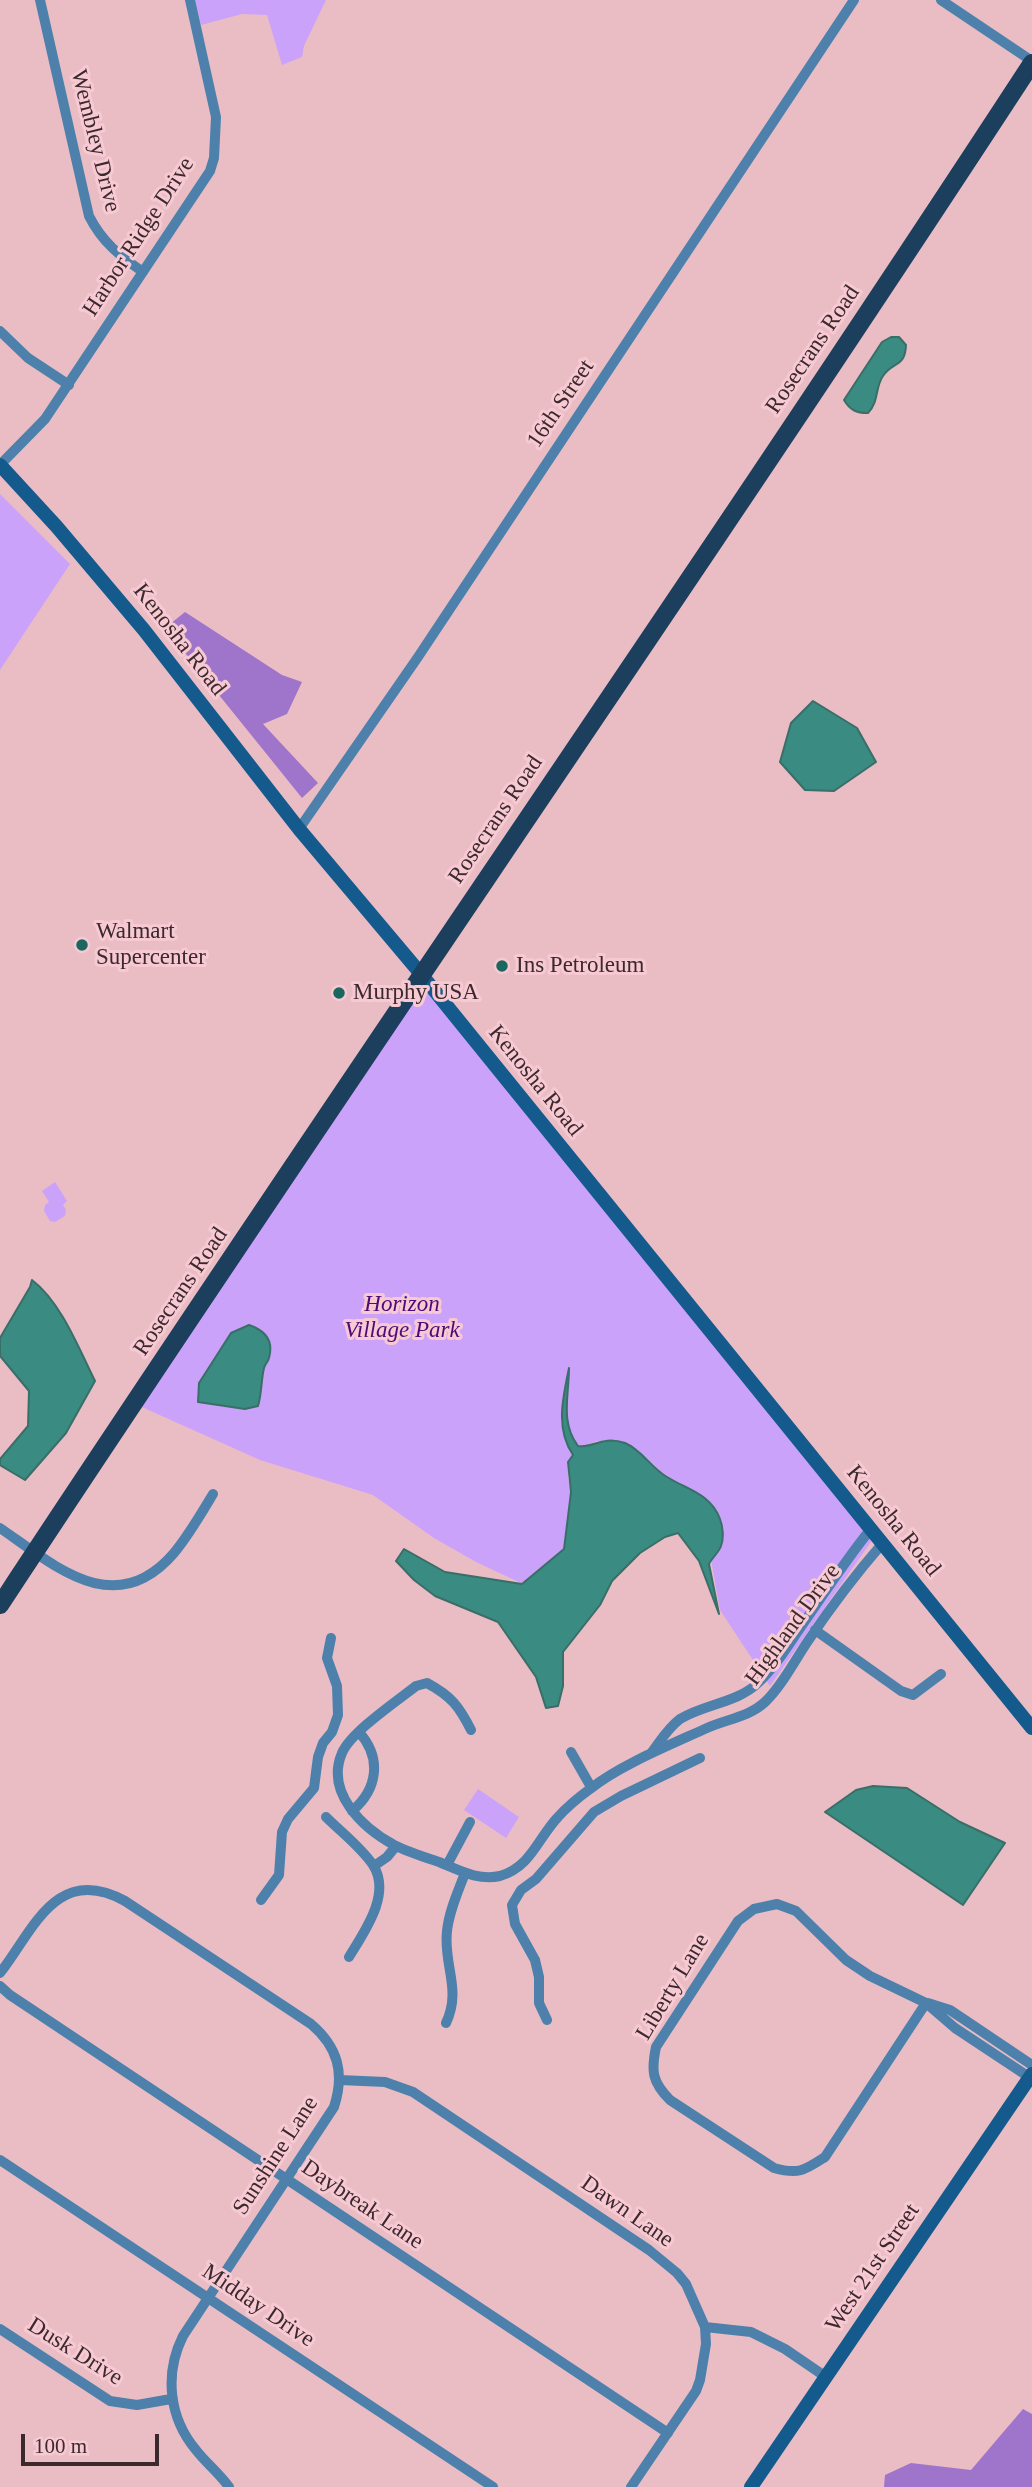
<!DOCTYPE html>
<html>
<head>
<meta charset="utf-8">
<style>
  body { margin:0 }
  #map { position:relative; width:1032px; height:2487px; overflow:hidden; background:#eabdc5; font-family:Georgia,serif }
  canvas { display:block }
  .scale { position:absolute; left:21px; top:2434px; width:138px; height:32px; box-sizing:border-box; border:4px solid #3b292d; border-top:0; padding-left:9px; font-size:21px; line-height:24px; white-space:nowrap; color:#3b292d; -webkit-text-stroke:5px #f7c9d2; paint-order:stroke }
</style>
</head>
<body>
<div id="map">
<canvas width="1032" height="2487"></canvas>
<div class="scale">100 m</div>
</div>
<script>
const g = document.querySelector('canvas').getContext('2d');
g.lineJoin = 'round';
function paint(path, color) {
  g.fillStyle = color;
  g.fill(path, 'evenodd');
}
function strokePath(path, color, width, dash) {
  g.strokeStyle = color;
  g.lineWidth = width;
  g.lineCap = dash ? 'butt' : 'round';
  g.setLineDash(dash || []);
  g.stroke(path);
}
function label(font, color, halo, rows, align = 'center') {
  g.font = font + ' Georgia,serif';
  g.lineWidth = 6;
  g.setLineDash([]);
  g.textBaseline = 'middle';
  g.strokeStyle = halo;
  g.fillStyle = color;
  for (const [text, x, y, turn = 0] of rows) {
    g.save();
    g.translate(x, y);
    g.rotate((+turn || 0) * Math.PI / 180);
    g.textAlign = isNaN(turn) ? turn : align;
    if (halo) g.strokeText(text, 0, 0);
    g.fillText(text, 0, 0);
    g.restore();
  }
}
const green = new Path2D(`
  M 195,0 L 326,0 L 304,46 L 302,57 L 282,65 L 267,15 L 242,14 L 201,25 Z
  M 0,494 L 70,564 L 0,670 Z
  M 421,974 L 875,1536 L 770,1686 L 720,1610 L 711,1560 L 721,1546 L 665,1476 L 640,1453 L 597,1441 L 582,1447 L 578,1446 C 560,1423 569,1400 569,1373 L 563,1396 L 561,1423 L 573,1455 L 568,1477 L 571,1492 L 564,1549 L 523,1584 L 476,1562 L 434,1538 L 373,1495 L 260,1460 L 135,1404 Z
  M 55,1182 L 67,1201 L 63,1205 L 66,1210 L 65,1216 L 55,1222 L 50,1221 L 44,1211 L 45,1205 L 49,1202 L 42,1191 Z
  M 478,1789 L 519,1817 L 506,1838 L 464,1810 Z`);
const forest = new Path2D(`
  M 185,612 L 282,675 L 302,682 L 287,714 L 263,724 L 318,783 L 302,798 L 165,628 Z
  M 1023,2409 L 1032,2414 L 1032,2487 L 884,2487 L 885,2475 L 911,2463 L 971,2470 Z`);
const water = new Path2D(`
  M 891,337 L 899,337 L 906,345 C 905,368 893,361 883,376 C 875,387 879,402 868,413 C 856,413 850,410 844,400 L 882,342 Z
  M 813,701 L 857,728 L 876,762 L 834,791 L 805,790 L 780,762 L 791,723 Z
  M 32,1280 C 61,1302 79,1349 95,1381 L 66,1433 L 25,1480 L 0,1465 L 0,1459 L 28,1426 L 29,1391 L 0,1356 L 0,1338 L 30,1287 Z
  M 249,1325 C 264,1330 274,1340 269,1358 C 268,1362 265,1364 264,1368 C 261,1380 262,1393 258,1406 L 245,1409 L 198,1402 L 199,1383 L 231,1333 Z
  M 569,1368 C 569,1396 560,1422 578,1446 C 592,1449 602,1435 625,1443 C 642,1450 651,1468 667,1477 C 688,1490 711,1494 720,1519 C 723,1527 724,1538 721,1546 C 719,1552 712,1558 709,1564 L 719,1614 L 699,1561 L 678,1533 L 665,1537 L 640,1553 L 612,1581 L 600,1605 L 563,1652 L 563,1686 L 558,1706 L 546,1708 L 536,1677 L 498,1622 L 435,1596 L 414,1580 L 396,1561 L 404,1549 L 445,1572 L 522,1584 L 564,1549 L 571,1492 L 568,1462 L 573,1455 C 555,1429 563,1397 569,1368 Z
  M 873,1786 L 907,1788 L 960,1822 L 1005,1843 L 963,1905 L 825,1812 L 856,1790 Z`);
const street = new Path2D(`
  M 40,0 L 89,216 C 102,242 120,256 143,272
  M 941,0 L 1032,61
  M 0,331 L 28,358 L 69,385
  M 0,465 L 45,419 L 210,171 L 214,158 L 216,117 L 190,0
  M 299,829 L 418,657 L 854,0
  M 0,1528 C 54,1565 115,1622 174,1553 C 189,1535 201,1514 213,1494
  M 815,1630 L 901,1691 L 913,1695 L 941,1674
  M 471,1730 C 459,1706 451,1696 427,1683 L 416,1686 C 397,1701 351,1732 342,1753 C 325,1793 363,1828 394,1845 C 408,1852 424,1857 439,1862 C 459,1870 478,1881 500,1876 C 531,1867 538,1838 558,1817 C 567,1807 579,1797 590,1789 C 620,1765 672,1744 707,1728 C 727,1719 749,1717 765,1702 C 782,1686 795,1660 808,1641 C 831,1607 855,1575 882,1544
  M 571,1752 L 591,1787
  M 652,1752 C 661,1740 668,1728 680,1719 C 704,1704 737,1703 758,1683 C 774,1668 786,1649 798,1631 C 822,1597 844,1562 870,1530
  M 352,1811 C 378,1789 382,1758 359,1732
  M 326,1817 C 341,1832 361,1847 373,1865 C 392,1894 364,1932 349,1957
  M 447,1865 L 470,1822
  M 374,1866 L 387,1857 L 396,1846
  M 261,1900 L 279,1875 L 282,1832 L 288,1819 L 314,1788 L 318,1757 L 323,1743 L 332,1732 L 338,1715 L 337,1686 L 327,1658 L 331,1638
  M 777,1904 L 796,1911 L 846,1960 L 870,1976 L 926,2003 L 825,2157 C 805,2170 799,2175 774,2168 L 670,2100 C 652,2082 651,2071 656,2047 L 738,1921 L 754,1909 Z
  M 0,1973 C 33,1931 56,1863 125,1901 L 311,2024 C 338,2047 345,2073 334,2107 L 183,2336 C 164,2374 169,2418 196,2450 C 206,2463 219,2473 229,2487
  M 0,1986 L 10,1995 L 668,2433
  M 926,2003 L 955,2028 L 1029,2077
  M 928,2003 L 950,2010 L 1032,2065
  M 547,2020 L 539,2003 L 539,1977 L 535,1960 L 515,1924 L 512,1905 L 521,1890 L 536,1879 L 594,1812 L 621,1796 L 700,1758
  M 446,2023 C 462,1989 443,1965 447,1931 C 449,1911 458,1892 465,1873
  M 340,2080 L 385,2082 L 413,2092 L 649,2250 L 677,2273 L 686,2284 L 705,2327 L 706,2344 L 700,2380 L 696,2391 L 631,2487
  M 0,2160 L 493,2487
  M 705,2327 L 751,2332 L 785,2349 L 826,2377
  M 0,2329 L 110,2401 L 137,2405 L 171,2399`);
const secondary = new Path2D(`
  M 0,465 L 57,527 L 144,630 L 299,829 L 421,974 L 1032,1728
  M 751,2487 L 1032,2074`);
const primary = new Path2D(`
  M 0,1605 C 340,1088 694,581 1032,63`);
const markers = [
  [82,945,7,"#1b665e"],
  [502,966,7,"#1b665e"],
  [339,993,7,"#1b665e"]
];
const streetNames = [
  ["Wembley Drive",95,141,76],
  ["Harbor Ridge Drive",139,237,-57],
  ["Rosecrans Road",813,350,-56],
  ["16th Street",561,404,-56],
  ["Kenosha Road",179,640,52],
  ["Rosecrans Road",496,820,-56],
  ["Kenosha Road",535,1081,51],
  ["Rosecrans Road",181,1292,-56],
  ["Kenosha Road",893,1521,51],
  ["Highland Drive",793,1625,-54],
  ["Liberty Lane",673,1987,-59],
  ["Sunshine Lane",276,2156,-57],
  ["Daybreak Lane",362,2205,34],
  ["Dawn Lane",627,2212,35],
  ["West 21st Street",873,2268,-56],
  ["Midday Drive",258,2306,34],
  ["Dusk Drive",75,2352,32]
];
const poiNames = [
  ["Walmart",96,932],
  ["Supercenter",96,958],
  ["Ins Petroleum",516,966],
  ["Murphy USA",353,993]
];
const parkNames = [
  ["Horizon",402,1305],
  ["Village Park",402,1331]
];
paint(green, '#cba2f9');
paint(forest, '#9f74cb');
paint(water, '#3a8b82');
strokePath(water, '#3a6e68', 2);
strokePath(street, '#4d81ac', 10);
strokePath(secondary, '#145a8c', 14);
strokePath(primary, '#1b3f5c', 18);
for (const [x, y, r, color] of markers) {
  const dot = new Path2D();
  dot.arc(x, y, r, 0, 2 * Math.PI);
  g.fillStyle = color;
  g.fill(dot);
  strokePath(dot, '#f7c9d2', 2.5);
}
label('23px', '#3b292d', '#f7c9d2', streetNames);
label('23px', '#3b292d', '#f7c9d2', poiNames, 'left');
label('italic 23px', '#4c0b78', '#f7c9d2', parkNames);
</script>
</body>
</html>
